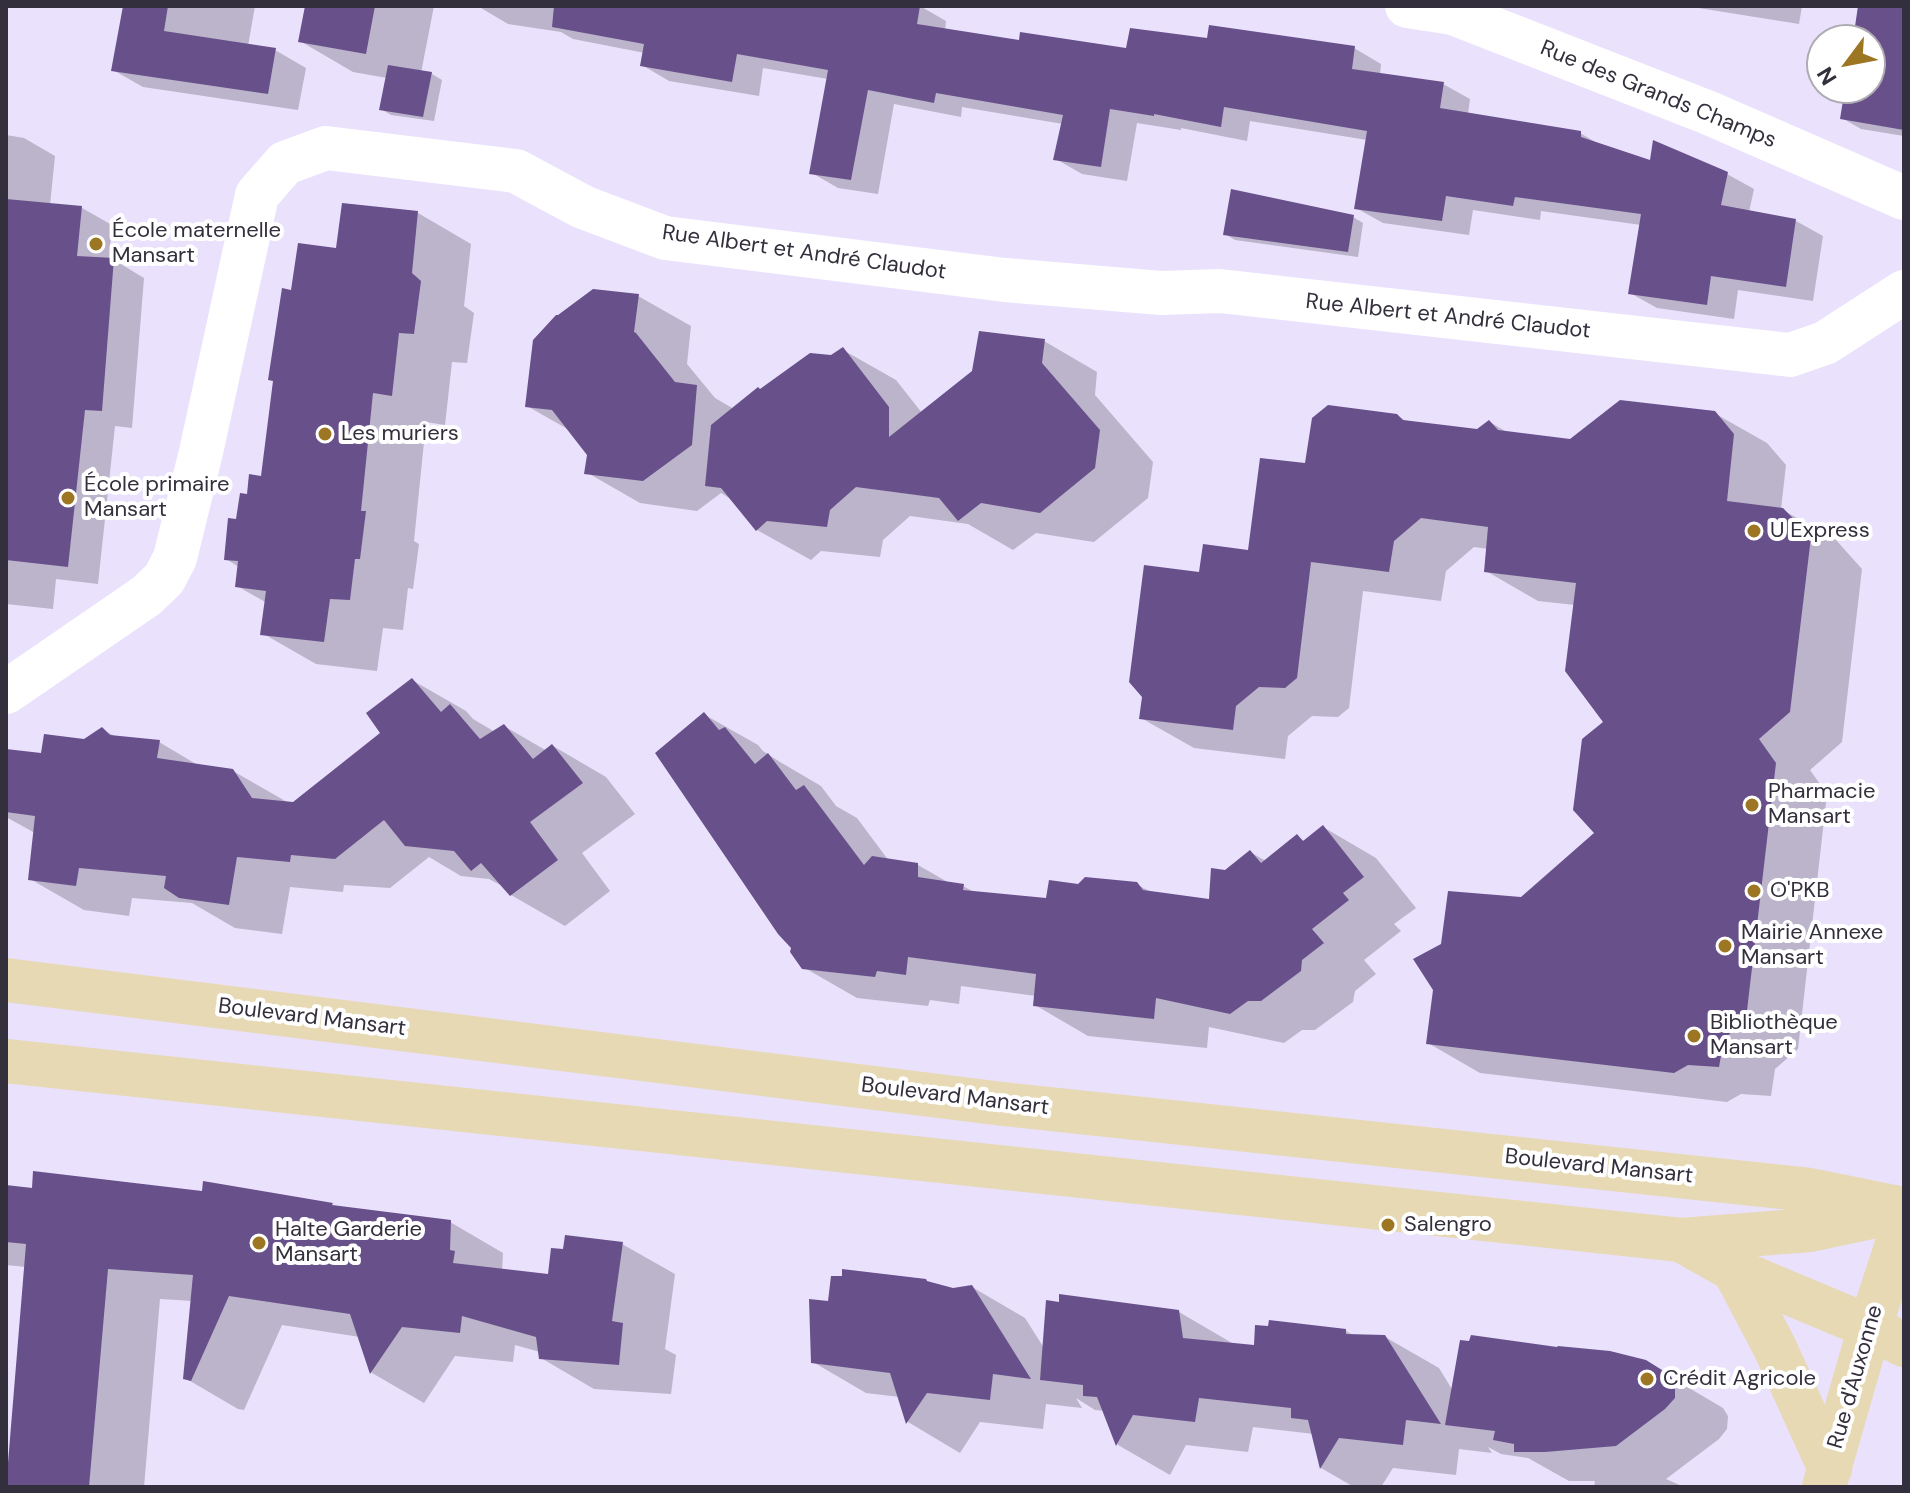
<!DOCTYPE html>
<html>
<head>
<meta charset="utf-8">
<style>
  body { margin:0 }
  #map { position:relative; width:1910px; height:1493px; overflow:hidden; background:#eae1fd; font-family:"DM Sans",sans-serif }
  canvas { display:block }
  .frame { position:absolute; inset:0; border:8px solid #342f3c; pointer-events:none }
  .north { position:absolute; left:1806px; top:24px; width:80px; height:80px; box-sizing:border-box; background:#fff; border:2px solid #aeacb1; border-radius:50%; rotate:238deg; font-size:22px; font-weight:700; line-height:32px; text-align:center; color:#342f3c }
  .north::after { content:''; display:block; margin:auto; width:28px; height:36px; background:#9c7622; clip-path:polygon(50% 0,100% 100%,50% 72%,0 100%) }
</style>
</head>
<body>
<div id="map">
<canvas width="1910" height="1493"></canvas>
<div class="frame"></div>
<div class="north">N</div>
</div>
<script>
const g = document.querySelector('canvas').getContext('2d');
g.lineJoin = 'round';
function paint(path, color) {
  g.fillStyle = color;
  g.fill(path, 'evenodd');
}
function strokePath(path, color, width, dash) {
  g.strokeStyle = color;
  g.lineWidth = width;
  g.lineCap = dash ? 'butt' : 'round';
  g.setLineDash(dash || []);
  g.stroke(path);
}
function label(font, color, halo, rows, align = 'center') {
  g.font = font + ' "DM Sans",sans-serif';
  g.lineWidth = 8;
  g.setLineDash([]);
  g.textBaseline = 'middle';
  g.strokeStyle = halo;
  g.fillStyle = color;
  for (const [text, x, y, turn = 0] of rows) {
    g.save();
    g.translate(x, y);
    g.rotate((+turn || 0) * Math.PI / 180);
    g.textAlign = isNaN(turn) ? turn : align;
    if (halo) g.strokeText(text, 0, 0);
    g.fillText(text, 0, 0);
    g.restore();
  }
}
const shadow = new Path2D(`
  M 125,6 L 255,6 L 248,46 L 275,50 L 306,68 L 298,110 L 143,87 L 113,70 Z
  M 307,6 L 434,6 L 421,73 L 432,74 L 442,80 L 434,121 L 391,115 L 381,109 L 387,78 L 353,72 L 300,41 Z
  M 482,6 L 920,6 L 946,21 L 945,30 L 1021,42 L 1127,51 L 1209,41 L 1354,48 L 1381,64 L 1380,75 L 1443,84 L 1470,99 L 1468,114 L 1580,133 L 1602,146 L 1651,163 L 1727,174 L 1754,189 L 1749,212 L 1796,221 L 1823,236 L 1813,301 L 1738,290 L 1734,319 L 1657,308 L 1630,293 L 1641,225 L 1541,211 L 1540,220 L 1473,210 L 1469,235 L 1383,223 L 1356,208 L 1367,140 L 1250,121 L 1247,141 L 1181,128 L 1181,130 L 1137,123 L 1127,181 L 1082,174 L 1056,159 L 1063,124 L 962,107 L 961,117 L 894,104 L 878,194 L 838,188 L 812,173 L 828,79 L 763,68 L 759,96 L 669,81 L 642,65 L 645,53 L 573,39 L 561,32 L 508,24 L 481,8 Z
  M 1686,6 L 1802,6 L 1799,24 Z
  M 1860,6 L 1904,6 L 1904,136 L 1861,129 L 1842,118 L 1847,88 L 1870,88 L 1870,40 L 1855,40 Z
  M 6,135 L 24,138 L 55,156 L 50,205 L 82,208 L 112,225 L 109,260 L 114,260 L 144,278 L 132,428 L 115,426 L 98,584 L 56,579 L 53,609 L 6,604 Z
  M 418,213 L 471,244 L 464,306 L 474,313 L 467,363 L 452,362 L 445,425 L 426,422 L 414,541 L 419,544 L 413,589 L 408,588 L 403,630 L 383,628 L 377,671 L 316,664 L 262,633 L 267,603 L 237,586 L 239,567 L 226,559 L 238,521 L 248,497 L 263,479 L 292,292 L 338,250 Z
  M 1353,217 L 1363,223 L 1358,257 L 1235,240 L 1225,234 Z
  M 638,296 L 691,326 L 687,364 L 715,398 L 734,409 L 761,391 L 832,357 L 843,350 L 896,380 L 922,413 L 1044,341 L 1097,372 L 1095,395 L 1153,462 L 1148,498 L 1094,542 L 1036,533 L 1013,550 L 968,524 L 910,516 L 883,540 L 880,557 L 821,551 L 811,560 L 757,530 L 734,501 L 721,493 L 697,511 L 640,503 L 586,472 L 589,454 L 571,431 L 527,406 Z
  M 1714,413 L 1767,443 L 1786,465 L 1781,509 L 1836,540 L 1862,569 L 1842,742 L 1810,770 L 1827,794 L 1798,1049 L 1775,1069 L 1771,1096 L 1741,1094 L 1727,1102 L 1480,1073 L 1428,1043 L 1522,899 L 1597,833 L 1605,723 L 1575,605 L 1538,601 L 1486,571 L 1488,549 L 1474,547 L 1446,571 L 1441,601 L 1363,591 L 1349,708 L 1338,717 L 1312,716 L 1288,736 L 1285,759 L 1194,748 L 1141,718 L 1144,697 L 1201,574 L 1250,552 L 1307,465 L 1396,415 L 1409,423 L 1478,431 L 1490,422 L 1510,434 L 1570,441 Z
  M 412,680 L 466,711 L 473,719 L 495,732 L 504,726 L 547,751 L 553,746 L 606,777 L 635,814 L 582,853 L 610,891 L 565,926 L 511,895 L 506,888 L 489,879 L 461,876 L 429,857 L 390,888 L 344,885 L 343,892 L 290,887 L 282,934 L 235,928 L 192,903 L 132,898 L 129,916 L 84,910 L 30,879 L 35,833 L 6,817 L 6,751 L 42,755 L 84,741 L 102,729 L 116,737 L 159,742 L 201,767 L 233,771 L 287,802 L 294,804 L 382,734 Z
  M 705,715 L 758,745 L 763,751 L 780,762 L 821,786 L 836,806 L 857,818 L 889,861 L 918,865 L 951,884 L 963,886 L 976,893 L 1048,900 L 1079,886 L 1136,884 L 1153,893 L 1211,901 L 1226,872 L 1250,852 L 1266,861 L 1297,837 L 1306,842 L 1323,827 L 1376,858 L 1416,908 L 1394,924 L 1401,931 L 1364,960 L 1376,974 L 1355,991 L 1353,1002 L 1315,1030 L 1302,1030 L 1284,1043 L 1209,1027 L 1207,1048 L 1088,1036 L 1035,1005 L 1036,996 L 961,986 L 959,1004 L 930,1000 L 928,1006 L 857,998 L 803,967 Z
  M 6,1187 L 204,1193 L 332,1205 L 338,1208 L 450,1222 L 503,1253 L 502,1271 L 549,1276 L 622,1244 L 675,1274 L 665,1349 L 676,1355 L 671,1394 L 594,1389 L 541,1358 L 540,1352 L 515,1345 L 513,1362 L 455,1356 L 424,1403 L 372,1373 L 360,1337 L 282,1325 L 244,1410 L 238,1409 L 185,1378 L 193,1301 L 160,1299 L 144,1487 L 9,1487 L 26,1267 L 6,1265 Z
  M 972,1287 L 1025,1318 L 1044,1348 L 1179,1312 L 1232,1343 L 1255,1348 L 1346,1331 L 1355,1336 L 1385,1337 L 1439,1368 L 1453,1391 L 1645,1362 L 1723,1408 L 1728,1416 L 1727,1429 L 1719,1439 L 1666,1479 L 1684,1487 L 1594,1487 L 1595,1481 L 1569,1481 L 1528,1458 L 1501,1454 L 1488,1447 L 1492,1453 L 1459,1449 L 1456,1475 L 1393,1468 L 1381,1487 L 1354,1487 L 1321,1468 L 1314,1434 L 1253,1427 L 1248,1452 L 1186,1445 L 1170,1475 L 1118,1445 L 1105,1411 L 1095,1410 L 1076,1398 L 1082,1408 L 1046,1404 L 1043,1429 L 980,1422 L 960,1453 L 908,1422 L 900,1397 L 866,1393 L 813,1362 L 829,1303 Z`);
const building = new Path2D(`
  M 123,6 L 168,6 L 164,31 L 276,48 L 268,94 L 111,71 Z
  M 305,6 L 375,6 L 366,54 L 298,42 Z
  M 554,6 L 920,6 L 917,24 L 1019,40 L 1020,32 L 1126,48 L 1130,28 L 1207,38 L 1209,25 L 1355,46 L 1352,69 L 1444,82 L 1440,108 L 1581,131 L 1581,137 L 1650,160 L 1653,140 L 1728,172 L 1721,205 L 1796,219 L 1786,287 L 1711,276 L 1707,305 L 1628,294 L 1641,214 L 1515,197 L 1513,206 L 1446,196 L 1442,221 L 1354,209 L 1367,131 L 1224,107 L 1221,127 L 1154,114 L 1154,116 L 1110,109 L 1101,167 L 1053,160 L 1063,115 L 936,93 L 934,103 L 868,90 L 851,180 L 809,174 L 828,70 L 737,54 L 732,82 L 640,66 L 644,44 L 552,27 Z
  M 1858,6 L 1904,6 L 1904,130 L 1840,119 L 1845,88 L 1870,88 L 1870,40 L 1853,40 Z
  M 388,65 L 432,72 L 423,117 L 379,110 Z
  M 1231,189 L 1354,215 L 1348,252 L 1223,235 Z
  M 6,199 L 82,206 L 77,256 L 114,258 L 102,411 L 85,410 L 68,567 L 6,560 Z
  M 342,203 L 418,211 L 412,273 L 421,281 L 414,334 L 399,333 L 392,396 L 373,393 L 361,511 L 366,511 L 360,559 L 355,559 L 350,600 L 330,599 L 324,642 L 260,635 L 266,591 L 235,587 L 238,561 L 224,560 L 228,518 L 236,519 L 240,493 L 247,494 L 249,474 L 261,476 L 273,381 L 268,380 L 282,288 L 291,290 L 298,243 L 336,248 Z
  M 593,289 L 639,294 L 634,332 L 636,333 L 675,382 L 697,385 L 692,445 L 643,481 L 584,474 L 587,455 L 552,410 L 525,407 L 533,340 L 556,315 L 558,315 Z
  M 979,331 L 1045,339 L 1042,363 L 1100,430 L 1095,468 L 1040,513 L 981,503 L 958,521 L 939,498 L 856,487 L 830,510 L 827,527 L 767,521 L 756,531 L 721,488 L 705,486 L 711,425 L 758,387 L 760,389 L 810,353 L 831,355 L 843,347 L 889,407 L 889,437 L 972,371 Z
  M 1620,400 L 1715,411 L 1734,434 L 1727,501 L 1783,508 L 1811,537 L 1790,712 L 1759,739 L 1776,763 L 1746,1019 L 1724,1039 L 1719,1067 L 1688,1065 L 1674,1073 L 1426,1044 L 1433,990 L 1413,959 L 1441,944 L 1448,891 L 1521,897 L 1594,833 L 1573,810 L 1582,739 L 1603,722 L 1565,671 L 1576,583 L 1484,572 L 1488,527 L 1421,518 L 1394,541 L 1389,572 L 1311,562 L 1297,678 L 1285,688 L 1259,687 L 1236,706 L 1233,730 L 1139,719 L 1142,697 L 1129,682 L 1144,565 L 1199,572 L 1203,544 L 1248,550 L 1260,458 L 1305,463 L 1312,418 L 1328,405 L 1397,414 L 1403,420 L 1477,429 L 1489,420 L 1498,430 L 1570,439 Z
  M 412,678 L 441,712 L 450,704 L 480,739 L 504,724 L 533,759 L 552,744 L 583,783 L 530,822 L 558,860 L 510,896 L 481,863 L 471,871 L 454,851 L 405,846 L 384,820 L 335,859 L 291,855 L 290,862 L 237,857 L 229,905 L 179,898 L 164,888 L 166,876 L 79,868 L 76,886 L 28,880 L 35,816 L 6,812 L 6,749 L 41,753 L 44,734 L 84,739 L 102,727 L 110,735 L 160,740 L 157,758 L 233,769 L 252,798 L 293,802 L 380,733 L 366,713 Z
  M 704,712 L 719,730 L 725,727 L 755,764 L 768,753 L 796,790 L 804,785 L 864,865 L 872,856 L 918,863 L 918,877 L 964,884 L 963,890 L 1046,898 L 1049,880 L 1078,884 L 1085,877 L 1137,882 L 1143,890 L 1209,899 L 1211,868 L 1225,870 L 1250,850 L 1261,863 L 1297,834 L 1303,841 L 1323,825 L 1364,877 L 1343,893 L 1349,900 L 1312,929 L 1324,943 L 1302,960 L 1301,971 L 1261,1001 L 1248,1001 L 1230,1014 L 1156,998 L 1154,1019 L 1033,1006 L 1036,974 L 908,957 L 906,975 L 877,971 L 875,977 L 802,969 L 790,952 L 791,948 L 778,934 L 655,753 Z
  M 33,1171 L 202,1191 L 203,1181 L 333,1203 L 332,1205 L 451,1220 L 450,1250 L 455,1251 L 453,1263 L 548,1274 L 551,1248 L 563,1249 L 565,1235 L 623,1242 L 612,1321 L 623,1323 L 619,1365 L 539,1359 L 536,1337 L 462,1316 L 460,1333 L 402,1327 L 370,1374 L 350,1314 L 229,1296 L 191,1381 L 183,1379 L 193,1275 L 108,1269 L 89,1487 L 6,1487 L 26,1244 L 6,1242 L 6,1185 L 32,1188 Z
  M 842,1269 L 926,1279 L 927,1281 L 953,1288 L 972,1285 L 1031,1379 L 993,1374 L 990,1400 L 927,1393 L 906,1424 L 890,1373 L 811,1363 L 809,1299 L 828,1301 L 831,1276 L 842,1276 Z
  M 1059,1294 L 1179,1310 L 1183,1338 L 1254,1345 L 1255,1325 L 1268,1326 L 1269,1320 L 1346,1329 L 1346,1334 L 1385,1335 L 1441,1424 L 1406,1420 L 1403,1445 L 1339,1438 L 1320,1469 L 1308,1420 L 1291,1418 L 1291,1408 L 1199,1398 L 1195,1422 L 1133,1415 L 1116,1446 L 1097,1397 L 1083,1396 L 1083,1385 L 1040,1380 L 1046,1300 L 1059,1302 Z
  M 1471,1335 L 1557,1347 L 1558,1346 L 1610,1351 L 1646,1360 L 1670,1375 L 1675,1384 L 1675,1398 L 1665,1409 L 1616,1446 L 1545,1452 L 1514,1452 L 1514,1444 L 1493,1440 L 1495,1431 L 1445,1425 L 1460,1340 L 1469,1341 Z`);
const minor = new Path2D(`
  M 1407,6 L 1453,13 L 1709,113 L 1904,198
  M 6,692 L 146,596 L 164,579 L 175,558 L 201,452 L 257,195 L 285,163 L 326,148 L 516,171 L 583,207 L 665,238 L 1005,280 L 1161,293 L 1220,291 L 1790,355 L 1825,343 L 1904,292`);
const secondary = new Path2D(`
  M 6,980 L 1003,1104 L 1810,1190 L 1904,1209
  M 6,1061 L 1681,1240 L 1810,1230 L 1890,1213
  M 1681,1240 L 1734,1270 L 1870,1327 L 1904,1345
  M 1734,1270 L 1775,1348 L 1830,1469
  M 1824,1487 L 1870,1327 L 1904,1222`);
const markers = [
  [96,244,8,"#9c7622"],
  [325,434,8,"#9c7622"],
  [68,498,8,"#9c7622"],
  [1754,531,8,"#9c7622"],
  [1752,805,8,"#9c7622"],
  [1754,891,8,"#9c7622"],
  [1725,946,8,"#9c7622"],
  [1694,1036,8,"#9c7622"],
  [1388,1225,8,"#9c7622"],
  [259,1243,8,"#9c7622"],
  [1647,1379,8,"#9c7622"]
];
const streetNames = [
  ["Rue des Grands Champs",1658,95,22],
  ["Rue Albert et André Claudot",804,253,8],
  ["Rue Albert et André Claudot",1448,317,6],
  ["Boulevard Mansart",312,1018,7],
  ["Boulevard Mansart",955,1097,7],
  ["Boulevard Mansart",1599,1167,6],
  ["Rue d'Auxonne",1856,1377,-74]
];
const poiNames = [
  ["École maternelle",112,231],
  ["Mansart",112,256],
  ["Les muriers",341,434],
  ["École primaire",84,485],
  ["Mansart",84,510],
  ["U Express",1770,531],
  ["Pharmacie",1768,792],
  ["Mansart",1768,817],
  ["O'PKB",1770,891],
  ["Mairie Annexe",1741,933],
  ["Mansart",1741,958],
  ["Bibliothèque",1710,1023],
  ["Mansart",1710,1048],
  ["Salengro",1404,1225],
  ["Halte Garderie",275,1230],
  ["Mansart",275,1255],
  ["Crédit Agricole",1663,1379]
];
paint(shadow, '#0003');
paint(building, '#68508b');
strokePath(minor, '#fff', 44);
strokePath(secondary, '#e6d9b3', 44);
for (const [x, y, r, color] of markers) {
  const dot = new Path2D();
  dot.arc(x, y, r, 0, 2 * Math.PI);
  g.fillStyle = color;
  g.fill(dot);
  strokePath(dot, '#fff', 3);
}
label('22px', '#342f3c', '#fff', streetNames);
label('22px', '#342f3c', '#fff', poiNames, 'left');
</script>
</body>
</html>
